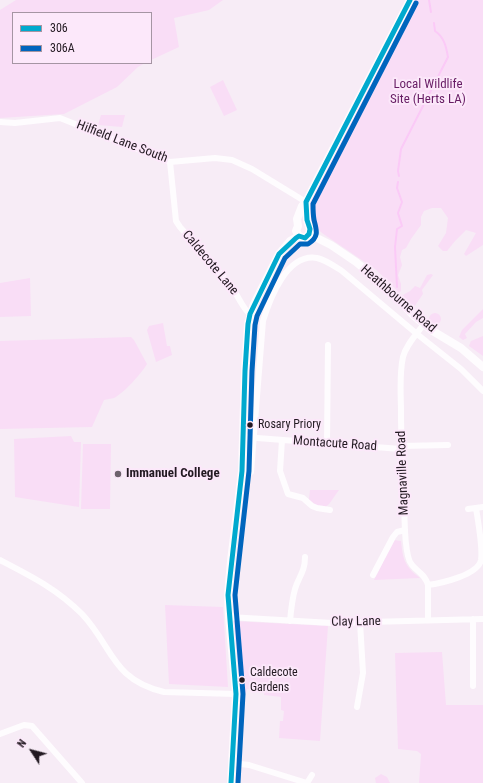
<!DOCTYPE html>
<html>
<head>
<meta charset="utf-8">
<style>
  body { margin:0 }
  #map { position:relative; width:483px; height:783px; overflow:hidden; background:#f7ecf6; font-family:"Roboto Condensed",sans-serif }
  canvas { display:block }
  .legend { position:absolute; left:12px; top:12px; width:140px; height:52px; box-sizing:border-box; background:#fce8fa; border:1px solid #a595a3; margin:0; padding:5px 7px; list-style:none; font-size:12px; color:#221921 }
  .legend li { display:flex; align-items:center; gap:8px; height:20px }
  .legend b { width:20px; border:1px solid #a595a3 }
  .north { position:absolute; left:12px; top:731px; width:40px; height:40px; -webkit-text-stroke:3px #fce8fa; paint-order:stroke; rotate:306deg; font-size:11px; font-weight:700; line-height:16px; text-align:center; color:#221921 }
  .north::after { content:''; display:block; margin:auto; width:14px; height:18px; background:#221921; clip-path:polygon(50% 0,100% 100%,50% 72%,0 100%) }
</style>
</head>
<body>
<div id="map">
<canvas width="483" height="783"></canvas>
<ul class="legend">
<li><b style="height:5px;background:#00a9ce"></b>306</li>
<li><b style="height:5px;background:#0065bd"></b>306A</li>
</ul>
<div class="north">N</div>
</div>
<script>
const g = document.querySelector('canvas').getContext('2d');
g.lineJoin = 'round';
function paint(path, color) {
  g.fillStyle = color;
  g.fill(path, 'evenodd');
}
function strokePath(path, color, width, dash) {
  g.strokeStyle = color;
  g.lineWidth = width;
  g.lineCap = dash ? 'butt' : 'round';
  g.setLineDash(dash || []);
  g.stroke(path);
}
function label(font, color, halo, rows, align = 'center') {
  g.font = font + ' "Roboto Condensed",sans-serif';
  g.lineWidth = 4;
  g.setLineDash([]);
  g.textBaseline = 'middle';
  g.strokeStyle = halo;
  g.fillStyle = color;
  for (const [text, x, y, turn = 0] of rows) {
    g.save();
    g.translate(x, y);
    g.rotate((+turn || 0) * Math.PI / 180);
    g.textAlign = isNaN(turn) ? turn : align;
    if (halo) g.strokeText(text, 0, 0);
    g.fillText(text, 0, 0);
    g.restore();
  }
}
const green = new Path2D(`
  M 16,0 L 223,0 L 209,10 L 174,18 L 179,47 L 151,60 L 151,13 L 13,13 L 13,63 L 145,63 L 138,67 L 117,87 L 64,114 L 0,118 L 0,10 Z
  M 412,0 L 483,0 L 483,245 L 466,256 L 464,254 L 476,233 L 466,230 L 455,241 L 447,251 L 443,251 L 438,246 L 446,233 L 448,218 L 441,208 L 432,208 L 424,211 L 421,217 L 421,225 L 411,239 L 406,248 L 402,250 L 400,257 L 402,265 L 398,275 L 401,284 L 401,291 L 399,293 L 388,281 L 375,269 L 322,233 L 313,225 L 309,213 L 310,201 L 329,166 Z
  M 223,80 L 237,110 L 224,116 L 210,87 Z
  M 101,115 L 125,115 L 122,127 L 98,125 Z
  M 431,274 L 433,275 L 422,290 L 423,294 L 414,307 L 407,303 L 403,295 L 410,291 L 415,286 L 420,288 L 427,275 Z
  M 30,278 L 31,316 L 0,317 L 0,283 Z
  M 483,309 L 483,318 L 476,322 L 465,334 L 467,338 L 463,340 L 459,337 L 462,330 Z
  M429 319a6 6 0 1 1 12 0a6 6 0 1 1-12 0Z
  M 163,323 L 167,346 L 170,346 L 172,355 L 156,362 L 147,330 L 149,326 Z
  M 483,336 L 483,356 L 469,346 L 471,341 Z
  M 131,337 L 134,340 L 147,364 C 141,374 124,393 114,398 C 111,399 107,399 104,400 L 92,427 L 0,429 L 0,341 Z
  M 71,436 L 74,442 L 81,442 L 79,507 L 15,497 L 14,439 Z
  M 83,444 L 111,444 L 110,509 L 81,509 Z
  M 310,490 L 339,490 C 328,504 328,515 309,500 Z
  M 394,540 L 401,541 C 403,559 404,566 420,578 L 374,580 Z
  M 165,605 L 223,607 L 228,687 L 169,684 Z
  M 233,621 L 328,626 L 320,741 L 279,738 L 280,721 L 283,721 L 284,711 L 281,710 L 281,697 L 264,695 L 265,690 L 247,689 L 246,693 L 241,692 Z
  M 442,652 L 446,705 L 483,705 L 483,783 L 419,783 L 421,754 L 417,751 L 398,749 L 395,653 Z
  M 381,774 L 387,777 L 390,783 L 376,783 L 375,778 Z`);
const stream = new Path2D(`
  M 429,0 L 431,12
  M 399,176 L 398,171 L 401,149 L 448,57 C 446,46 444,37 435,31 L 434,23
  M 397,287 L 395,247 L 397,229 L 402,226 L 398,213 L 402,202 L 397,188 L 398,182`);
const minor = new Path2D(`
  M 0,122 L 15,123 L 60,118 L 170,162 L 215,158 L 232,160 L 252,169 L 306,202
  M 170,162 L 176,221 L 180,227 L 232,287 C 236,293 245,312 250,314
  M 424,324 C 416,335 406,345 403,357 C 399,375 401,395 401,412 C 401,443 403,474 404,504 C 405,521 404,540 408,556 C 411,571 424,570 428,585 L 428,620
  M 244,437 L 401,449
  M 282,440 L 280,471 L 288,494 L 303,498 L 312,506 L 317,508 L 330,510
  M 327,443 L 328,345
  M 401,446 L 448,445
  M 251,472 L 263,321 C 270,298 287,253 317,258 C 326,260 334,266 342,271 L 417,334 L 461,369 L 483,391
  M 468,509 L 483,507
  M 0,560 C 31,576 57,589 82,614 C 113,647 112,680 164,692 L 236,694
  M 373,575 L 393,537 L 397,532 L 405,530
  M 428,585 C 442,583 478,575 481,560 C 483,548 478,521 476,508
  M 229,617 L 332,623 L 483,619
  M 473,619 L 473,686
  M 290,621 C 291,610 292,600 295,589 C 299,576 305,572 305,557
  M 357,707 L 363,673 L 360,622
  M 0,734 L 24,725 L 32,726 L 82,783
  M 232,763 L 249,765 L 307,783
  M 307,783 L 312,775`);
const major = new Path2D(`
  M 309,234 L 331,245 L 356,262 L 387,288 L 414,316 L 431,330 L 461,348 L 483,367
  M 299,236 L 296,231 L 298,226 L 297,219 L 302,206 L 306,202 L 318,178 L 410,0
  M 231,783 L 236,694 L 229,617 L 228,595 L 231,561 L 242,471 L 245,371 L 248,324 L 254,304 L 279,254 L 290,241 L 299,236 L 305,238 L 309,234 L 310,229 L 307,220 L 306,202`);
const bus1 = new Path2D(`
  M 231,783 L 236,694 L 228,595 L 242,471 L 245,371 L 248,324 L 250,314 L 279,254 L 296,238 L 299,236 L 305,238 L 309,234 L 310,229 L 307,220 L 306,202 L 410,0`);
const bus2 = new Path2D(`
  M 238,783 L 243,694 L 235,595 L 249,471 L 252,371 L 255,325 L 257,316 L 285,258 L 300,244 L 308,244 C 319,237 317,231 314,220 C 313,214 313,209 313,204 L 416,3`);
const markers = [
  [250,425,3.5,"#221921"],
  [118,474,4,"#6d636c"],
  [242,680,3.5,"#221921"]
];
const busNames = [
  ["Rosary Priory",258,425],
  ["Caldecote",250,673],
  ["Gardens",250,688]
];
const parkNames = [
  ["Local Wildlife",428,85],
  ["Site (Herts LA)",428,100]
];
const streetNames = [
  ["Hilfield Lane South",122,142,21],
  ["Caldecote Lane",210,263,50],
  ["Heathbourne Road",398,299,41],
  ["Montacute Road",335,444,4],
  ["Magnaville Road",403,473,-92],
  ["Clay Lane",356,622,-1]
];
const poiNames = [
  ["Immanuel College",126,474]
];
paint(green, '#f9ddf6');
strokePath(stream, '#fbcaf7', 2);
strokePath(minor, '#fefcfe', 6);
strokePath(major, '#fefcfe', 8);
strokePath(bus1, '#00a9ce', 5);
strokePath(bus2, '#0065bd', 5);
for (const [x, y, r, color] of markers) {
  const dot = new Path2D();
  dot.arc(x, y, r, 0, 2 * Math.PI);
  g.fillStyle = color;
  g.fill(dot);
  strokePath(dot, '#fce8fa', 1.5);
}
label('12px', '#221921', '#fce8fa', busNames, 'left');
label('13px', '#671c64', '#fce8fa', parkNames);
label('13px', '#221921', '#fce8fa', streetNames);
label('bold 13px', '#221921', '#fce8fa', poiNames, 'left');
</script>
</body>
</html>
